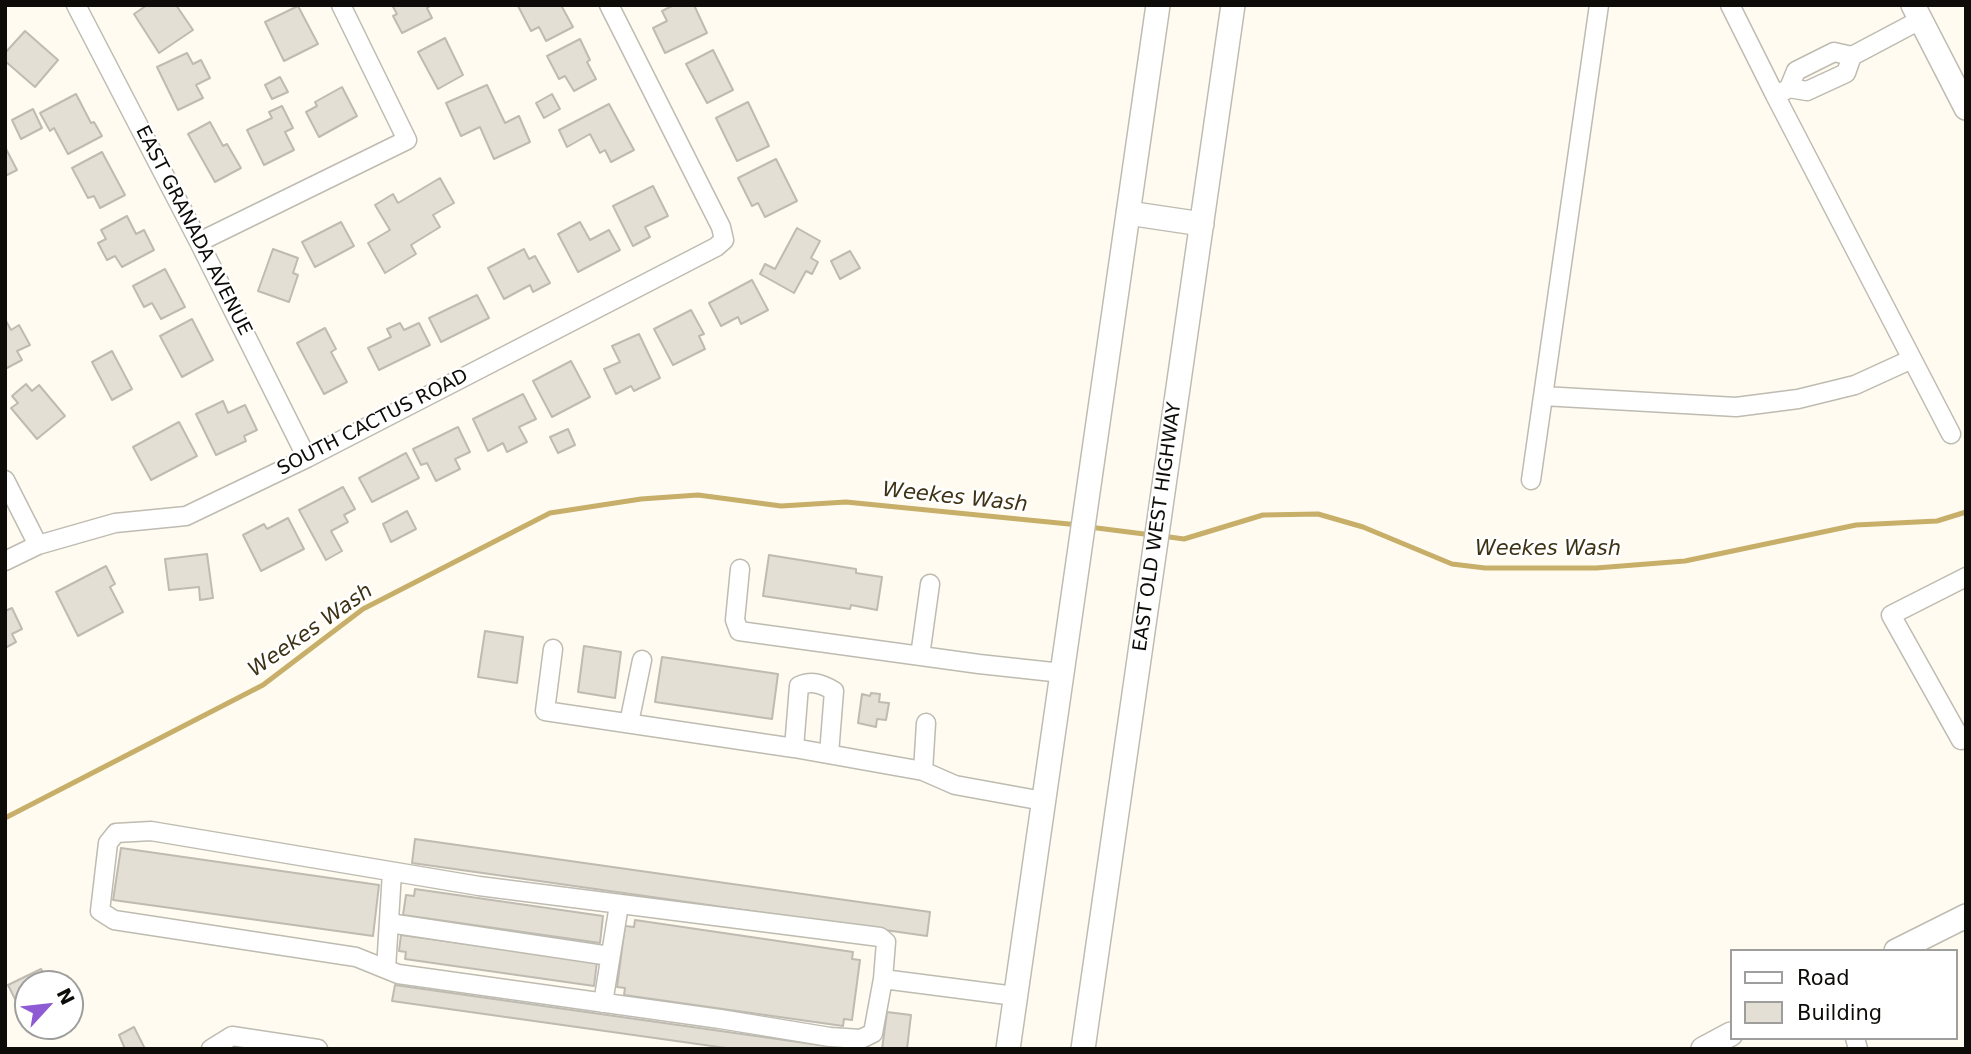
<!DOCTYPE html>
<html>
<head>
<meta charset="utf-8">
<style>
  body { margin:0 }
  #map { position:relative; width:1971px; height:1054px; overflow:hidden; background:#fffbf1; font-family:"DejaVu Sans",sans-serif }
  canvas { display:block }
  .frame { position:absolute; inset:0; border:7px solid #0d0c09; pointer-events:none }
  .legend { position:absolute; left:1730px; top:949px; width:228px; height:91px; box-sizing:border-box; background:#fff; border:2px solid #9e9e9d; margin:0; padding:9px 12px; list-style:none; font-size:21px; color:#0d0c09 }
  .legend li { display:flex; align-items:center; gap:14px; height:35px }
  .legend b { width:35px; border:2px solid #9e9e9d }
  .north { position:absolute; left:14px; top:970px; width:70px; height:70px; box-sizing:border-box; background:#fff; border:2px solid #9e9e9d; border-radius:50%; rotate:63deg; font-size:19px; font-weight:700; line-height:28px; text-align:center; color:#0d0c09 }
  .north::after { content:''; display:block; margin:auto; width:24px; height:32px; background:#8f5bd4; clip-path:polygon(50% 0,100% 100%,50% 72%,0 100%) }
</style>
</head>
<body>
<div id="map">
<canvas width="1971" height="1054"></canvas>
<div class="frame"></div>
<ul class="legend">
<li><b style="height:9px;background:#fff"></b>Road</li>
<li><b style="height:19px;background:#e3dfd5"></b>Building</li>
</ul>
<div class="north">N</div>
</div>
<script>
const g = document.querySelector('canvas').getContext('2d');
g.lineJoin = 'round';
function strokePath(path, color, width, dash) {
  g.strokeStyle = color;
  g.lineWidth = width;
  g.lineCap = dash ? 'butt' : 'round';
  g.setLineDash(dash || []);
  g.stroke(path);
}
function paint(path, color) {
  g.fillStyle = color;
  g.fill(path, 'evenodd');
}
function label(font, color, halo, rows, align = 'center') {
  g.font = font + ' "DejaVu Sans",sans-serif';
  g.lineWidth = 5;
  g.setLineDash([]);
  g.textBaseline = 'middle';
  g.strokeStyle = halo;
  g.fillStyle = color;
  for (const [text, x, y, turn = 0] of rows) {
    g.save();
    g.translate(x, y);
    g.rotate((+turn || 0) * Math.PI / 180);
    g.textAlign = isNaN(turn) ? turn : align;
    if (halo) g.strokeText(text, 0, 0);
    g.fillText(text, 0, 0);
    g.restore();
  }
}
const stream = new Path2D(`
  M 1089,527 L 1152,535
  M 1162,536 L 1184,539 L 1263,515 L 1318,514 L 1363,527 L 1452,564 L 1485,568 L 1596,568 L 1685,561 L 1856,525 L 1937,521 L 1966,512
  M 5,818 L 263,685 L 363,609 L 550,513 L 641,499 L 698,495 L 781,506 L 846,502 L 1079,525`);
const building = new Path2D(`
  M 147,5 L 176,5 L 193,30 L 159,53 L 134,14 Z
  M 392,5 L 432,5 L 427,8 L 432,18 L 402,33 L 393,16 L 397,14 Z
  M 561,5 L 573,27 L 546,41 L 539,27 L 531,31 L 518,6 Z
  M 674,5 L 694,5 L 707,33 L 665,53 L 653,28 L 667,21 L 662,11 Z
  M 298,6 L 318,44 L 284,61 L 265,22 Z
  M 25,31 L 58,60 L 35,87 L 5,61 L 5,53 Z
  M 445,38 L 463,75 L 438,89 L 418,52 Z
  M 580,39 L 590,60 L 587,62 L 596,79 L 574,91 L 565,76 L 559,79 L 547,56 Z
  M 713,50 L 733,90 L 707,103 L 686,64 Z
  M 187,53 L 193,64 L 201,60 L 210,78 L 196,85 L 203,98 L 178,110 L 157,67 Z
  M 280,77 L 288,92 L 272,99 L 265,85 Z
  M 487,85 L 505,123 L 519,116 L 530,142 L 494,159 L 480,127 L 461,136 L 446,103 Z
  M 342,87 L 357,116 L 319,137 L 306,112 L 317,106 L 315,102 Z
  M 76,94 L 91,123 L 94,122 L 102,136 L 68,154 L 54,128 L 50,131 L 40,113 Z
  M 552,94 L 560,109 L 544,118 L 536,103 Z
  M 748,102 L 769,146 L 737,161 L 716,118 Z
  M 609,104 L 634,150 L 611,162 L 605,150 L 600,153 L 590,134 L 567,147 L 559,130 Z
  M 282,106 L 293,128 L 285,132 L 294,150 L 264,165 L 247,130 L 272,118 L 269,112 Z
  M 33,109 L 42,128 L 21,139 L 12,120 Z
  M 210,122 L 223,146 L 227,144 L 241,168 L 215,182 L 188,134 Z
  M 5,147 L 17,170 L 5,176 Z
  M 102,152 L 125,195 L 100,208 L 94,196 L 88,198 L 72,168 Z
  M 776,159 L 797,201 L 765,217 L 758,203 L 752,206 L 738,178 Z
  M 440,178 L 454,203 L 433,215 L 440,227 L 411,245 L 416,254 L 385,273 L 368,243 L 390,230 L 375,205 L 393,194 L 398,203 Z
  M 653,186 L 668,216 L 645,227 L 650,237 L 633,246 L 613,206 Z
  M 127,216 L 136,234 L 144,230 L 154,250 L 122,267 L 115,256 L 107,260 L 98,243 L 106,239 L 101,230 Z
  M 341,222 L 354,246 L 315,267 L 302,242 Z
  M 580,222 L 590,240 L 609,230 L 620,250 L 578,272 L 558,234 Z
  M 797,228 L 820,241 L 811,258 L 818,262 L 812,274 L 806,271 L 794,293 L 760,274 L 765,264 L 775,269 Z
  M 273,249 L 298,258 L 293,273 L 298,275 L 289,302 L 258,291 Z
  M 524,249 L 529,259 L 535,256 L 550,283 L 533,292 L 530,285 L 504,299 L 488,268 Z
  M 850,251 L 860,268 L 840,279 L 831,261 Z
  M 165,269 L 185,307 L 161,319 L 152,303 L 144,307 L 133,286 Z
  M 752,280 L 768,310 L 741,324 L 738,317 L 721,326 L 709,303 Z
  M 477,295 L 489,318 L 441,342 L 429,318 Z
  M 691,310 L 704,334 L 699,336 L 705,349 L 673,365 L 654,329 Z
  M 5,319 L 11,330 L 19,325 L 30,345 L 17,351 L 22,360 L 5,369 Z
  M 192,319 L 213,360 L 182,377 L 160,336 Z
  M 400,323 L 404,330 L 419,323 L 430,345 L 379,370 L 368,348 L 391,337 L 387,329 Z
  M 325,328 L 336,349 L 331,352 L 347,382 L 324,394 L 297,343 Z
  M 639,334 L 660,378 L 634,391 L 631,386 L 616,394 L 604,369 L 620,362 L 612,346 Z
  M 112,351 L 132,389 L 112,400 L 92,362 Z
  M 571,361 L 590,397 L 552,417 L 533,381 Z
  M 26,384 L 32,391 L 39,385 L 65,416 L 37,439 L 11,408 L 18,403 L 12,396 Z
  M 523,394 L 536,419 L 519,427 L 527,442 L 507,452 L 503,443 L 488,451 L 473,419 Z
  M 223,401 L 228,413 L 245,405 L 257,430 L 244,436 L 246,441 L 216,455 L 196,414 Z
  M 179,422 L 197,456 L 151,480 L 133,447 Z
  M 458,427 L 470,452 L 455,459 L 460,469 L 436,481 L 427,463 L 421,465 L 413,449 Z
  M 568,429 L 575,445 L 558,453 L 550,437 Z
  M 406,453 L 419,478 L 372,502 L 359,478 Z
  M 343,487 L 355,509 L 344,515 L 348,522 L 331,531 L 342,551 L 326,560 L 299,510 Z
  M 407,511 L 416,529 L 391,542 L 383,524 Z
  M 288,518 L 304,549 L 261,571 L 243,535 L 264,524 L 267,529 Z
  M 207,554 L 213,598 L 200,600 L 199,587 L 169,590 L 165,559 Z
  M 769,555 L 856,569 L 856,573 L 882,577 L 877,610 L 851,605 L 850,609 L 763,596 Z
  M 106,566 L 115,584 L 110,587 L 123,612 L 78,636 L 56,592 Z
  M 12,608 L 22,629 L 12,634 L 16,642 L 5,648 L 5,611 Z
  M 485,631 L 523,637 L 517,683 L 478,677 Z
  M 584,646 L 621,652 L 615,698 L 578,692 Z
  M 662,657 L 778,674 L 772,719 L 655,702 Z
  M 871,693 L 880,694 L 879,702 L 889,703 L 886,720 L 877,719 L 876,727 L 858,723 L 862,694 L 870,696 Z
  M 415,839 L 930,912 L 927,936 L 412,863 Z
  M 121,848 L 379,885 L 373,936 L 113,900 Z
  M 415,889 L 603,916 L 600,943 L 403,915 L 406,895 L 414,896 Z
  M 635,920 L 853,952 L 852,959 L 860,960 L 852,1020 L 844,1019 L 843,1026 L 624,995 L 625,988 L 617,987 L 625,926 L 634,927 Z
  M 401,935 L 597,962 L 594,986 L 405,959 L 406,952 L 399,951 Z
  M 41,969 L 45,975 L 52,971 L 56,979 L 45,984 L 28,984 L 28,993 L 15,999 L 8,985 Z
  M 395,985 L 848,1049 L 733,1049 L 392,1001 Z
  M 887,1012 L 911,1015 L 907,1049 L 882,1049 Z
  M 134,1027 L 145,1049 L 125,1049 L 119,1035 Z`);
const minor = new Path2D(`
  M 76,5 L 199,242 L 307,458
  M 1730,5 L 1775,95 L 1786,90
  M 1852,56 L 1846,73 L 1807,91 L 1789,88 L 1796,71 L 1834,52 L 1852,56 L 1920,20
  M 1775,95 L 1951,434
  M 199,242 L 407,140 L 341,5
  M 1543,396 L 1736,407 L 1798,399 L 1855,385 L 1912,359
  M 5,480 L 38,545
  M 1531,480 L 1599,5
  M 5,561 L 38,545 L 115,523 L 186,516 L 307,458 L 716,247 L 724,240 L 721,227 L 609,5
  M 740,569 L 735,620 L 739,631 L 979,664 L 1062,673
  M 1966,577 L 1891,615 L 1961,740 L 1966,737
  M 553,649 L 545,711 L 794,748 L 923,771 L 955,785 L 1043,801
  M 920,656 L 930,584
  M 629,723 L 642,660
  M 794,748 L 799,686 C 812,680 822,684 834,691 L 829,754
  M 923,771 L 926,723
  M 151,831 L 479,886 L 880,937 L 886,942 L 883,979 L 873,1033 L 861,1039 L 830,1037 L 720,1019 L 398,974 L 356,957 L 114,920 L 100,911 L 108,843 L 116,833 Z
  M 389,923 L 610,956
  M 386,969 L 392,872
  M 883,979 L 1015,996
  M 603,1003 L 619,905
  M 1855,1038 L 1858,1049
  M 211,1049 L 232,1036 L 318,1049`);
const major = new Path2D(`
  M 1913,5 L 1966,108
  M 1128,213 L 1202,224
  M 1896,951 L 1966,916
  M 1008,1049 L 1158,5
  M 1083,1049 L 1233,5
  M 1703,1049 L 1731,1034`);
const streetNames = [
  ["EAST GRANADA AVENUE",193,231,63],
  ["SOUTH CACTUS ROAD",373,423,-27],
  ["EAST OLD WEST HIGHWAY",1158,527,-82]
];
const waterNames = [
  ["Weekes Wash",955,498,6],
  ["Weekes Wash",1548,550],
  ["Weekes Wash",311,631,-35]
];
strokePath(stream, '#c7af69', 5);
paint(building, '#e3dfd5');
strokePath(building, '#bfbbb2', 2);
strokePath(minor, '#bebbb1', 21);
strokePath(major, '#bebbb1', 26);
strokePath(minor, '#fff', 18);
strokePath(major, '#fff', 23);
label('19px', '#0d0c09', '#fff', streetNames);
label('italic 21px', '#3d3213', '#fff', waterNames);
</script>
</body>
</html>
